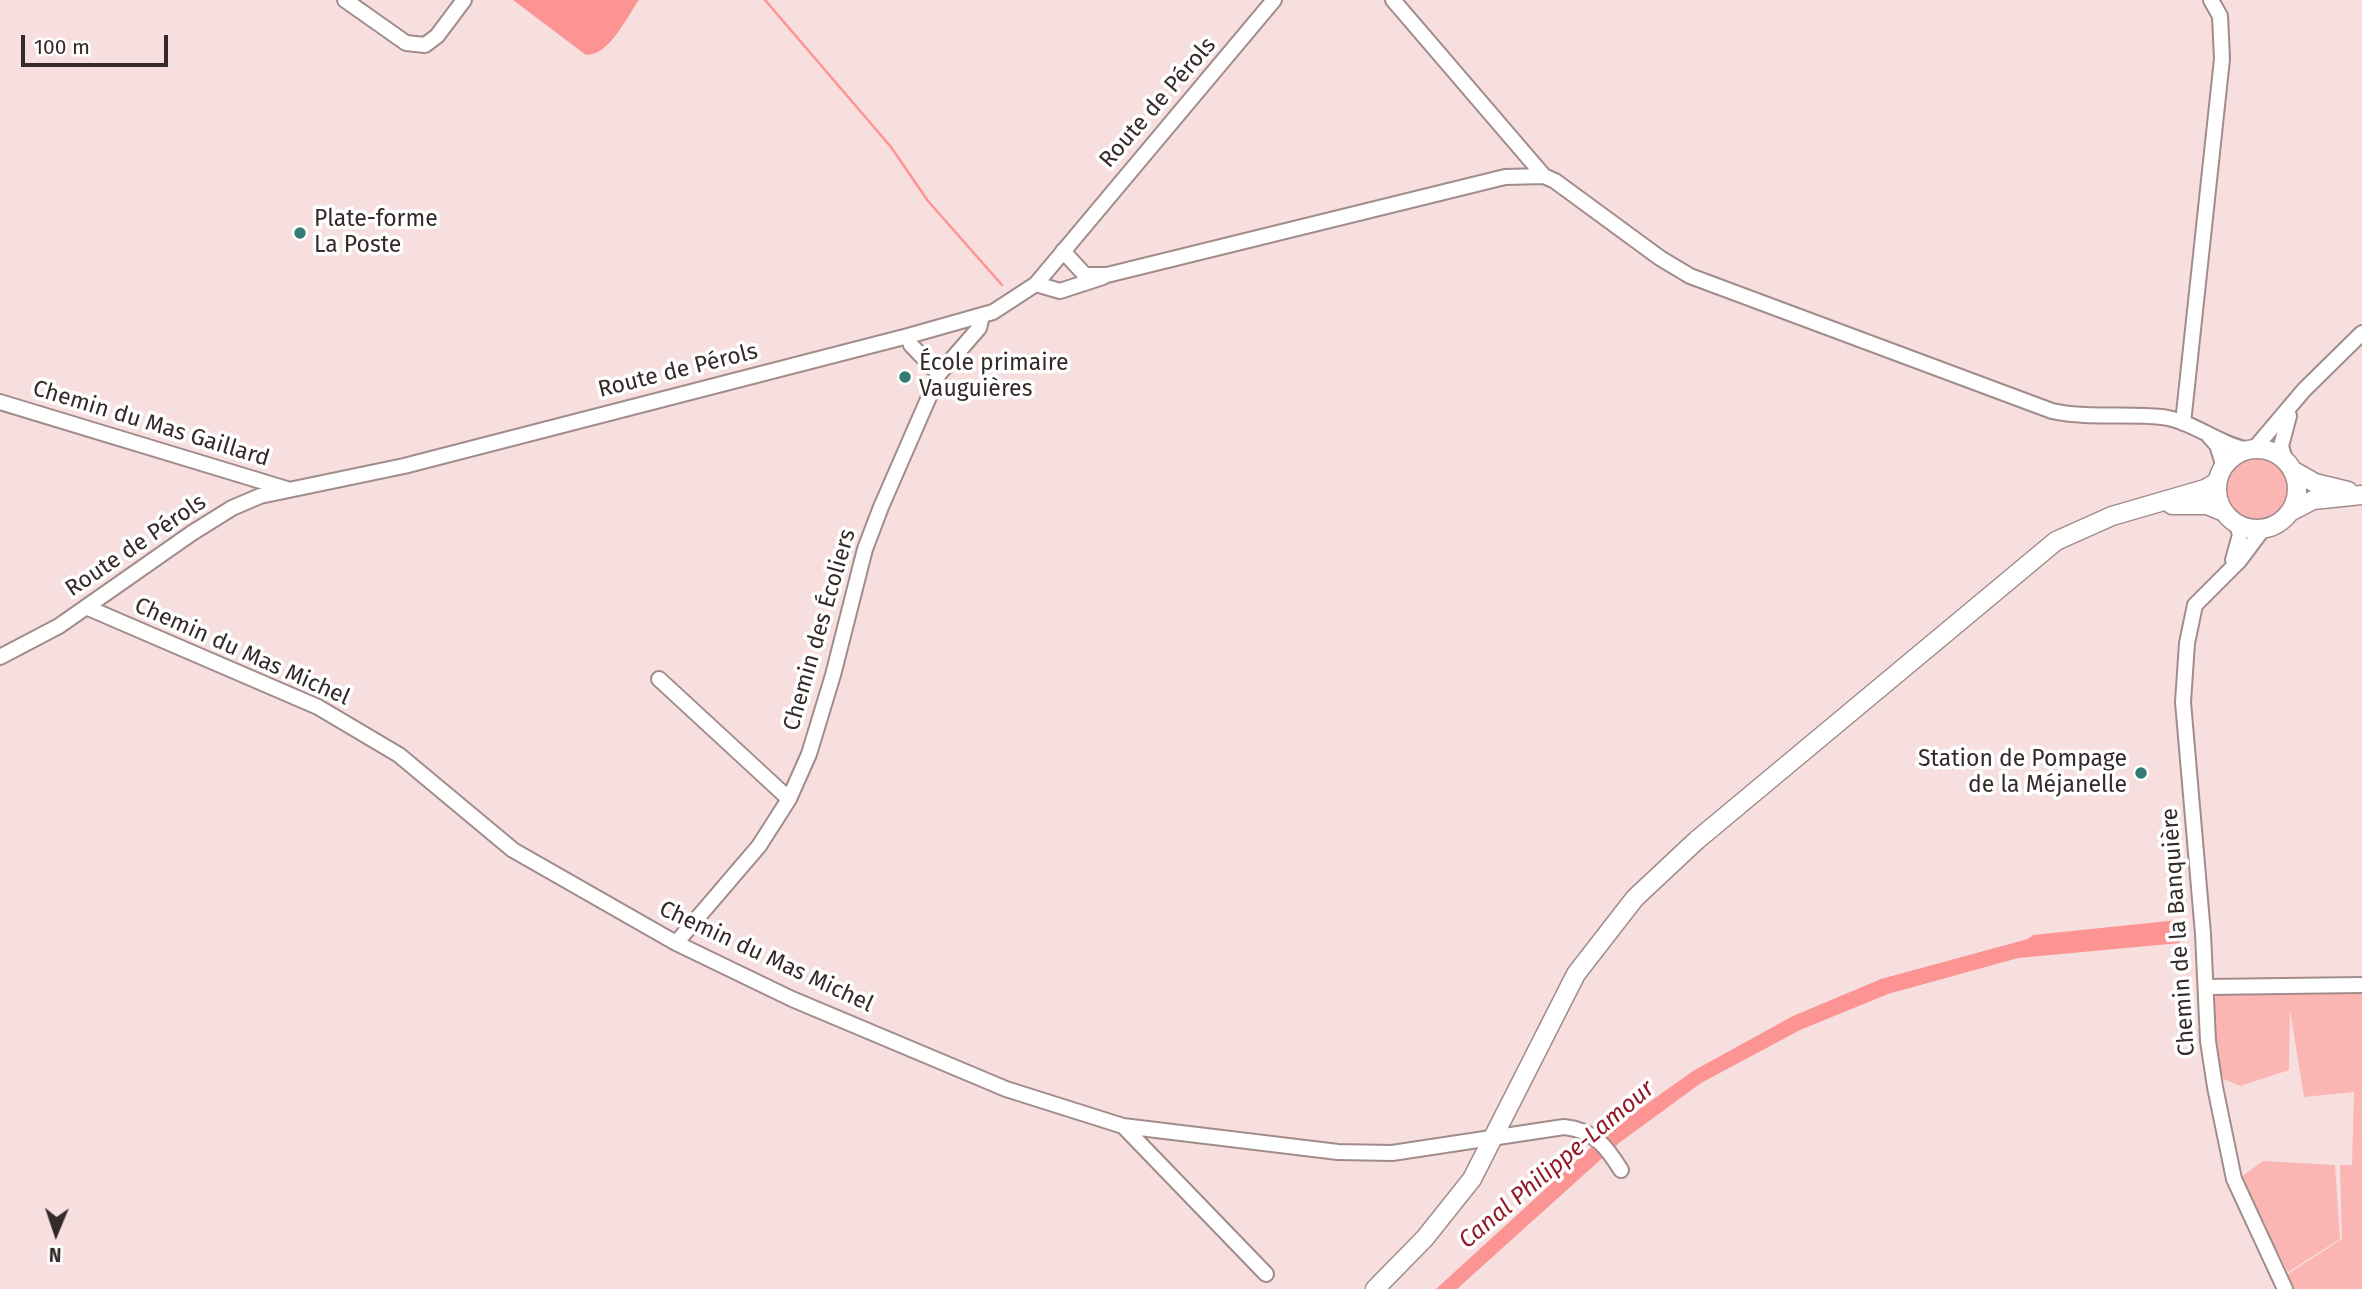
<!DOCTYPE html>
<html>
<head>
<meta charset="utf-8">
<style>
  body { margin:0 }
  #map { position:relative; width:2362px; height:1289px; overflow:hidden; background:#f6dfde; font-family:"Fira Sans",sans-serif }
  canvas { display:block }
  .north { position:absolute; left:21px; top:1198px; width:70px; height:70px; -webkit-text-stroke:5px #fff; paint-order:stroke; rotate:182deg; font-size:19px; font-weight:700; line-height:28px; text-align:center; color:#332a29 }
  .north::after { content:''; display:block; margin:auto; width:24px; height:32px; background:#332a29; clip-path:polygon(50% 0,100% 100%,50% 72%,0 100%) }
  .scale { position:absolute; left:21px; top:35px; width:147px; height:32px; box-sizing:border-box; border:4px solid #332a29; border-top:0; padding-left:9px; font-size:21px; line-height:24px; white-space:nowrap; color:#332a29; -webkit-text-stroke:5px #fff; paint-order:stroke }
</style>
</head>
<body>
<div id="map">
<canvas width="2362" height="1289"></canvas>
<div class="north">N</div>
<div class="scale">100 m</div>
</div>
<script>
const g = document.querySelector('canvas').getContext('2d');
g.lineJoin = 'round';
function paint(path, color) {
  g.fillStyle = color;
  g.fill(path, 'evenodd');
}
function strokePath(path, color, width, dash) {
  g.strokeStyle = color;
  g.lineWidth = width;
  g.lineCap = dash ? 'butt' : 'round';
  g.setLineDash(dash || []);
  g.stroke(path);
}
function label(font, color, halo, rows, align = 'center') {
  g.font = font + ' "Fira Sans",sans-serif';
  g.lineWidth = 7;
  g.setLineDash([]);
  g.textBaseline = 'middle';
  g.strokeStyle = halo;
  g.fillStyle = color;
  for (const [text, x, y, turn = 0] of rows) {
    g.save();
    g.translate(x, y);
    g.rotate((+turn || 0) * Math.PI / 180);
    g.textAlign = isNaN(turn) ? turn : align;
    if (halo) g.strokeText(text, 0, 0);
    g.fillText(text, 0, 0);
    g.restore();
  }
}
const green = new Path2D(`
  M2226 490a31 31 0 1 1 62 0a31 31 0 1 1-62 0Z
  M 2362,988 L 2362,1289 L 2276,1289 L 2280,1267 L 2288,1274 L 2342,1239 L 2340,1165 L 2352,1165 L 2354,1092 L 2304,1097 L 2290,1010 L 2289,1070 L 2240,1086 L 2214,1075 L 2212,994 Z
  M 2263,1161 L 2335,1165 L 2340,1239 L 2288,1272 L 2238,1179 Z`);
const water = new Path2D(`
  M 513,0 L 639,0 C 626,18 610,55 586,55 Z
  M 2178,920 L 2180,943 L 2018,958 L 1888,994 L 1800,1030 L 1701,1083 L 1619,1143 L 1457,1289 L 1436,1289 L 1610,1130 L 1693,1071 L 1793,1016 L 1881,979 L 2028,939 L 2033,935 Z`);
const stream = new Path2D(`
  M 765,0 L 891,147 L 928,201 L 1002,285`);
const minor = new Path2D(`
  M 345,0 L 406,43 L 425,45 L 437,36 L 464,0
  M 1393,0 L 1544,176
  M 1063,251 L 1085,275 L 1107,275 L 1505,177 L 1544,176 L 1555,181 L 1660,258 L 1690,276 L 2052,411 C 2089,419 2125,413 2162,417 C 2193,421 2219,445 2249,450
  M 1036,284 L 1060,291 L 1103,277
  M 908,336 L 911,345 L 939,374
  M 0,402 L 287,489
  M 2183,423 L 2222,59 L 2220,16 L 2211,0
  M 2209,436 L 2217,445 L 2224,467
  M 2254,449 L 2304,390 L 2362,333
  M 2285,460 L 2281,446 L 2289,416
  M 2263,529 L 2239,561 L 2195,605 L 2187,643 L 2183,702 L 2203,934 L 2208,1041 L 2215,1087 L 2234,1179 L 2285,1289
  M 2233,560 L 2240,535 L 2237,524
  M 86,607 L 318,707 L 399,755 L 513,850 L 676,943 L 792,999 L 1006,1089 L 1123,1126 L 1338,1152 L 1392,1153 L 1564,1127 C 1594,1130 1606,1146 1621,1170
  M 0,657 L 59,626 L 192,533 L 232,508 L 260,496 L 404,466 L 908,336 L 993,312 L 1036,284 L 1274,0
  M 659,679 L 789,799
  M 676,943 L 759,846 L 789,799 L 809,754 L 833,675 L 865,549 L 881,507 L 939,374 L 979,328 L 982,316
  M 2206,987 L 2362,985
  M 1123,1126 L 1266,1274`);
const major = new Path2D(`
  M2217 489a40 40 0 1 1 80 0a40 40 0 1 1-80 0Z
  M 2292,470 L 2315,483 L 2348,491
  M 2172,505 L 2207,505 L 2224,512
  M 2290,512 L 2313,500 L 2362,495
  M 1375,1289 L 1425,1238 L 1472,1179 L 1576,974 L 1635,898 L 1697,840 L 2056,541 L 2112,516 L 2205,489 L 2217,482`);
const markers = [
  [300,233,7,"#347b73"],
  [905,377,7,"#347b73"],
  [2141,773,7,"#347b73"]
];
const streetNames = [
  ["Route de Pérols",1158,103,-49],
  ["Route de Pérols",678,371,-14],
  ["Chemin du Mas Gaillard",151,424,17],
  ["Route de Pérols",136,546,-34],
  ["Chemin des Écoliers",820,630,-74],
  ["Chemin du Mas Michel",242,652,24],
  ["Chemin de la Banquière",2179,932,-94],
  ["Chemin du Mas Michel",766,957,25]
];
const poiNames = [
  ["Plate-forme",314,220],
  ["La Poste",314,246],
  ["École primaire",919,364],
  ["Vauguières",919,390],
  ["Station de Pompage",2127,760,"right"],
  ["de la Méjanelle",2127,786,"right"]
];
const waterNames = [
  ["Canal Philippe-Lamour",1557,1165,-40]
];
paint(green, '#fbb5b2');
paint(water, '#fc9493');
strokePath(stream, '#fc9493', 2.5);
strokePath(minor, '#a18c8b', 18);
strokePath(major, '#a18c8b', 21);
strokePath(minor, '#fff', 14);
strokePath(major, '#fff', 18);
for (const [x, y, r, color] of markers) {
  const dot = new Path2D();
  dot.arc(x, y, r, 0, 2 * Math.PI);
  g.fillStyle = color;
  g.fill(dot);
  strokePath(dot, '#fff', 2.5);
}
label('23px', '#332a29', '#fff', streetNames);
label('23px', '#332a29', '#fff', poiNames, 'left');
label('italic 24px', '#931927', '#fff', waterNames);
</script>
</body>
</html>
